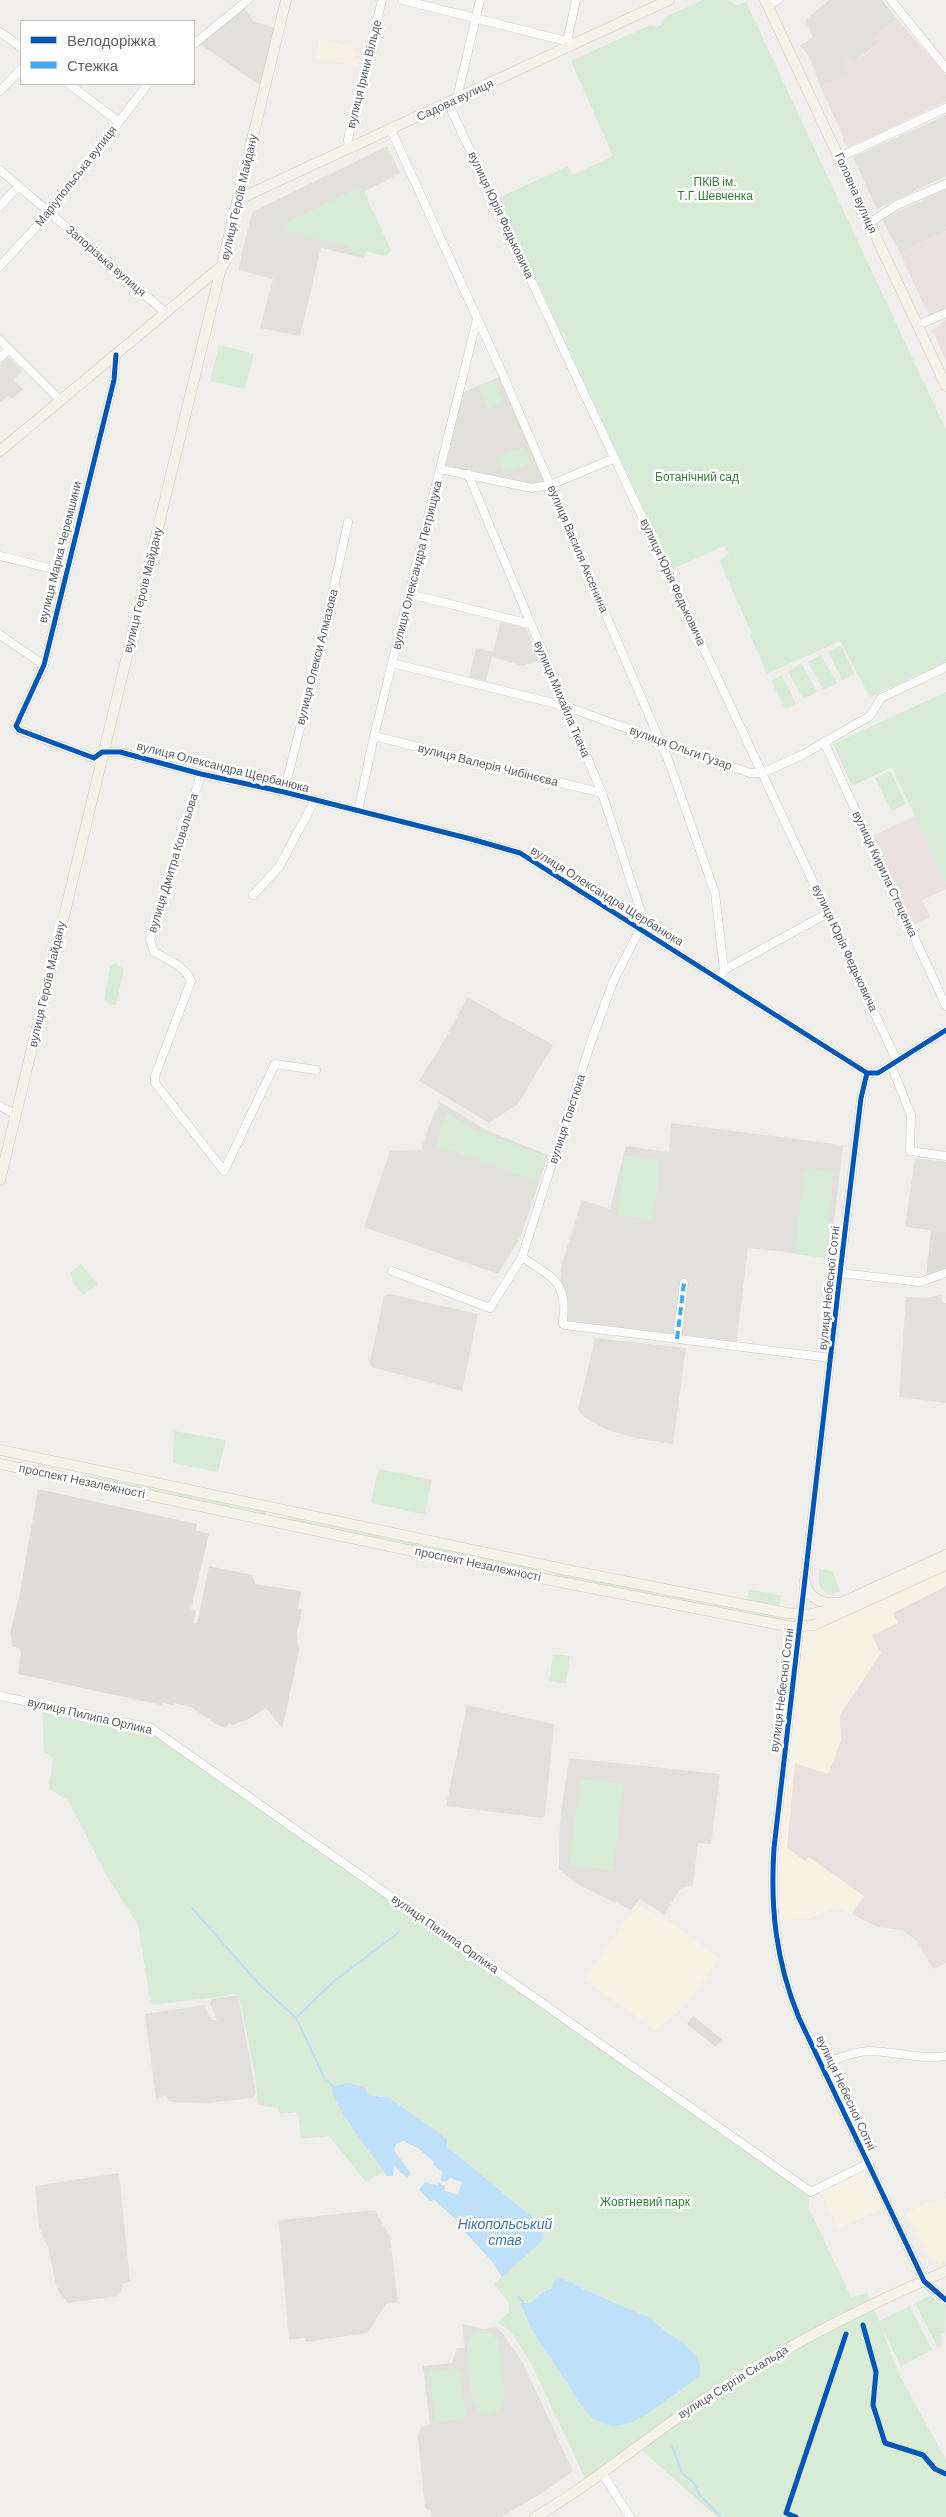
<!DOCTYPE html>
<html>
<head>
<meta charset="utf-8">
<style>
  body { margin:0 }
  #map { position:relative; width:946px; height:2517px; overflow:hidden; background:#efeeea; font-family:Barlow,sans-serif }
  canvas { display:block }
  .legend { position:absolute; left:20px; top:20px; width:175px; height:65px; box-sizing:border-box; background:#fff; border:1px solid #bfc1c3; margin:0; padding:6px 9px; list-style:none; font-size:15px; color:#5f6368 }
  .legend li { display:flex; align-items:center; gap:10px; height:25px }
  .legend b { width:25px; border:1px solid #bfc1c3 }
</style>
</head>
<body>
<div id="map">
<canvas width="946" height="2517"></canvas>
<ul class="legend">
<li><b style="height:6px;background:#0057b8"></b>Велодоріжка</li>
<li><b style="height:6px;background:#3fa9f5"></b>Стежка</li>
</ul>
</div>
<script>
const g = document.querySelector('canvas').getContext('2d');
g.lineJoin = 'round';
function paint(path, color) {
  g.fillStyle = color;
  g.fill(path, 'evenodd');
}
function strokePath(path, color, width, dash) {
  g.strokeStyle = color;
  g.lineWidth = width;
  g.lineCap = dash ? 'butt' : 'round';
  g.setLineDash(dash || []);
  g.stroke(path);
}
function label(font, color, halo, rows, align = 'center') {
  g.font = font + ' Barlow,sans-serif';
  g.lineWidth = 5;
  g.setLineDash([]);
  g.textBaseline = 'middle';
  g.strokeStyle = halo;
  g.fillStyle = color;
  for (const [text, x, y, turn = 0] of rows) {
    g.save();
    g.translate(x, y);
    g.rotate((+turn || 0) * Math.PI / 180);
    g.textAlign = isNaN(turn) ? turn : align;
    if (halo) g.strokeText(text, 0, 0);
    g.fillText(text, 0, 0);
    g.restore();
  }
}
const commercial = new Path2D(`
  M 320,39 L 352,47 L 351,51 L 355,52 L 354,58 L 360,58 L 358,66 L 316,57 Z
  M 946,1565 L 946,1586 L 894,1613 L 898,1622 L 881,1653 L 840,1715 L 841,1741 L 828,1774 L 795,1763 L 805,1860 L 808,1857 L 864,1896 L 852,1914 L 837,1908 L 808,1919 L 773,1920 L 773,1893 L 799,1627 Z
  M 641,1906 L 667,1920 L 719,1958 L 687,2004 L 656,2030 L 584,1980 L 625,1921 Z
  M 869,2163 L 888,2206 L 839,2228 L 822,2194 L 811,2192 Z
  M 946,2199 L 946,2261 L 939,2264 L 936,2259 L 931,2261 L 906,2213 L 925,2204 Z`);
const industrial = new Path2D(`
  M 931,1230 L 946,1232 L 946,1272 L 926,1278 Z
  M 38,1489 L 197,1524 L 196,1530 L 209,1534 L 191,1609 L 196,1610 L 193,1623 L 197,1624 L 209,1566 L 252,1575 L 255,1584 L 301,1591 L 298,1608 L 302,1609 L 297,1634 L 299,1651 L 283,1726 L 281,1727 L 266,1708 L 247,1720 L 232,1725 L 229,1723 L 226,1728 L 216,1724 L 191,1707 L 174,1703 L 173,1705 L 162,1703 L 161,1705 L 18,1674 L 21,1652 L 19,1648 L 13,1647 L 10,1634 L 20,1592 Z
  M 693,2016 L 722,2039 L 716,2047 L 687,2024 Z`);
const education = new Path2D(`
  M 829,0 L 882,0 L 897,19 L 875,37 L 879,43 L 853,62 L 850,75 L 820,86 L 809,56 L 800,46 L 813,37 L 805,20 Z
  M 244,8 L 253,21 L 275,28 L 261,86 L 200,44 Z
  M 946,115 L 946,176 L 877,209 L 853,157 Z
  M 387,146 L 400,173 L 363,192 L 366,251 L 364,258 L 321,248 L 300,336 L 260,328 L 273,279 L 238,270 L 252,212 Z
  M 946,189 L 946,231 L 900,253 L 882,219 Z
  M 9,357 L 22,371 L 13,380 L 23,389 L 12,399 L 8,396 L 0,403 L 0,365 Z
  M 503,375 L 550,485 L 532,487 L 440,468 L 458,395 Z
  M 501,622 L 526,628 L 540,660 L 523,666 L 492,657 L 486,681 L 469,677 L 476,648 L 493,652 Z
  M 467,997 L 553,1045 L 518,1104 L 489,1123 L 419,1081 L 447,1036 Z
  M 440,1102 L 488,1131 L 548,1155 L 520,1238 L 498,1274 L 364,1227 L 390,1151 L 421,1150 L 432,1118 Z
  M 671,1123 L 843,1145 L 830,1257 L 748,1248 L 736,1346 L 558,1324 L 561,1267 L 582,1200 L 610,1209 L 626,1146 L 669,1152 Z
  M 915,1158 L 946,1162 L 946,1232 L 905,1227 Z
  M 389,1294 L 478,1314 L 462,1391 L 371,1367 L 370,1361 L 384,1296 Z
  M 941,1295 L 942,1303 L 946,1303 L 946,1403 L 899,1397 L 906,1297 L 924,1298 Z
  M 595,1338 L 686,1348 L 673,1444 L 635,1438 L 605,1429 L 584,1417 L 578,1410 Z
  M 467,1705 L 554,1724 L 545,1816 L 542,1818 L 446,1806 Z
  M 569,1758 L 720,1774 L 711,1844 L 698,1843 L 693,1885 L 680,1889 L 664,1915 L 640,1899 L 631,1910 L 577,1884 L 559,1869 L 560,1821 Z
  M 238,1995 L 256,2094 L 253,2098 L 208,2103 L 169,2102 L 166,2095 L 156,2099 L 145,2014 L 204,2005 L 212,2020 L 217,2020 L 210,2003 L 212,1999 Z
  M 119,2173 L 130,2281 L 123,2284 L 119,2296 L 68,2303 L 57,2289 L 48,2247 L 39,2227 L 35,2186 Z
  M 375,2210 L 390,2237 L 398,2302 L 386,2304 L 367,2333 L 306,2342 L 305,2338 L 289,2340 L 279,2224 L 281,2220 Z
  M 462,2324 L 484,2329 L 496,2327 L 503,2334 L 523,2363 L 573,2471 L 542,2493 L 501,2517 L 432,2517 L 431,2510 L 425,2508 L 418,2436 L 421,2427 L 430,2424 L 423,2366 L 452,2363 L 457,2348 L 465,2348 Z`);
const medical = new Path2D(`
  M 897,19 L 946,75 L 946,102 L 849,147 L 843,142 L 843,136 L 820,86 L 849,75 L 843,59 L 849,55 L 853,62 L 870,51 L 879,43 L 875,37 Z
  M 946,231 L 946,308 L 929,316 L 900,253 Z
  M 946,320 L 946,360 L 932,330 Z
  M 915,816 L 946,883 L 946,889 L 922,900 L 930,917 L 914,925 L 872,836 Z
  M 946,1586 L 946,1963 L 933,1969 L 917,1941 L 902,1930 L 878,1927 L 852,1914 L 864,1896 L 809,1857 L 805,1861 L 787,1848 L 795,1763 L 828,1774 L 841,1741 L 840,1715 L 881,1653 L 872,1635 L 898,1623 L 893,1613 Z`);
const green = new Path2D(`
  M 703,0 L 726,0 L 738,5 L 746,2 L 946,430 L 946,662 L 870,697 L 840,641 L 767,674 L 750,635 L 752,634 L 719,560 L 729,555 L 724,546 L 672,569 L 565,342 L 567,339 L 564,332 L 561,332 L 498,198 L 568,166 L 572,175 L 613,156 L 571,61 L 650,25 L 657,27 L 663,24 L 665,17 Z
  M 356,189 L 364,192 L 391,250 L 386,256 L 366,251 L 365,256 L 349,252 L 350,247 L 288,231 L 285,223 Z
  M 219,345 L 254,354 L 245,389 L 210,381 Z
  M 494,380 L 503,402 L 488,409 L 478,387 Z
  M 524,447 L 531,463 L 504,473 L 497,457 Z
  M 841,645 L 855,674 L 842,680 L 828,652 Z
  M 821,655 L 837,683 L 823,690 L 808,662 Z
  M 802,664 L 817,692 L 803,699 L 788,671 Z
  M 782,675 L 796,704 L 785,709 L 771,680 Z
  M 946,692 L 946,883 L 892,767 L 852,786 L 833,744 Z
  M 890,771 L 906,804 L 891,811 L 875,778 Z
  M 115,963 L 124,969 L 116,1005 L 108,1004 L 104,1000 L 110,967 Z
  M 447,1112 L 471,1128 L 546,1156 L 538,1181 L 435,1145 Z
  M 625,1156 L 660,1160 L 653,1220 L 617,1215 Z
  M 804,1169 L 834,1172 L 825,1258 L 795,1254 Z
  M 81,1264 L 98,1284 L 83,1295 L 73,1283 L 71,1272 Z
  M 174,1431 L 226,1440 L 218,1472 L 173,1463 Z
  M 380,1469 L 432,1480 L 425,1513 L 422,1514 L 371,1503 L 377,1474 Z
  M 88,1475 L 264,1511 L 267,1515 L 87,1478 Z
  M 288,1517 L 536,1568 L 539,1570 L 538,1572 L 285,1519 Z
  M 819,1569 L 832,1571 L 840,1591 L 830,1595 C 817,1590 818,1581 819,1569 Z
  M 557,1573 L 782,1618 L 791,1622 L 555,1576 L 554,1573 Z
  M 749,1589 L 781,1596 L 779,1606 L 747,1600 Z
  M 553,1654 L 570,1656 L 566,1684 L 549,1681 Z
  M 42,1704 L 152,1728 L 811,2192 L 808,2207 L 851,2297 L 867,2293 L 879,2321 L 910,2306 L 932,2350 L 901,2366 L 881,2327 L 900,2376 L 946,2460 L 946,2517 L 717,2517 L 637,2446 L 587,2483 L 531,2363 L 511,2332 L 498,2322 L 509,2312 L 509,2302 L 493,2284 L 502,2277 L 540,2223 L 447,2147 L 447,2139 L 381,2096 L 369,2095 C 364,2087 360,2084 350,2083 L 337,2101 L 349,2124 L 384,2171 L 366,2182 L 329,2136 L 301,2139 L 298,2112 L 280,2114 L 277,2108 L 258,2105 L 255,2072 L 238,1994 L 153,2005 L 150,1999 L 138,1925 L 108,1878 L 68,1800 L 49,1789 L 53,1758 L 44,1752 ZM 575,2283 L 583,2289 L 648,2317 L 669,2334 L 681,2341 L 700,2366 L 700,2376 L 646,2415 L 631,2423 L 613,2427 L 605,2424 L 591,2418 L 583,2408 L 533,2332 L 520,2303 L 530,2303 L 552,2287 Z
  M 580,1779 L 624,1784 L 613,1870 L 569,1865 Z
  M 931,2295 L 939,2303 L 946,2305 L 945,2333 L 941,2333 L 942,2346 L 938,2348 L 915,2303 Z
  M 484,2330 L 493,2335 L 498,2342 L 505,2397 L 502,2408 L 490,2414 L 478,2411 C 469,2402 462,2345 471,2335 Z
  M 460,2369 L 466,2418 L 435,2422 L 429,2372 Z`);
const water = new Path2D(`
  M 350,2083 L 364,2087 L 369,2095 L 389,2098 L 447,2139 L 447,2147 L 540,2223 L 543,2229 L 542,2241 L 502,2277 L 494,2264 L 459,2225 L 460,2223 L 434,2200 L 430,2201 L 419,2190 L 425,2182 L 438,2186 L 439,2183 L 445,2186 L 445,2191 L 458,2195 L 462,2182 L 450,2178 L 446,2182 L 440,2180 L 443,2173 L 433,2164 L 434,2162 L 418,2148 L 403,2141 L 396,2144 L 394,2150 L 411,2174 L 407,2178 L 394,2166 L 393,2176 L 387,2176 C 375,2157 330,2104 332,2086 Z
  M 560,2279 L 574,2283 L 583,2289 L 648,2317 L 669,2334 L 681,2341 L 697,2357 L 700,2366 L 700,2376 L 646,2415 L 631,2423 L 613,2427 L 605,2424 L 591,2418 L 583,2408 L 533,2332 L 520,2303 L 530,2303 L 545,2291 L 551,2289 L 554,2281 Z`);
const stream = new Path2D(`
  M 192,1908 L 258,1983 L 296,2018 L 325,2079 L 334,2087
  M 297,2017 L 333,1982 L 399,1932
  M 518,2297 L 523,2302
  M 672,2446 L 682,2473 L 694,2483 L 699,2494 L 721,2517`);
const minor = new Path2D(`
  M 403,0 L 562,40 L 570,46
  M 891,0 L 946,68
  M 768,5 L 778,0
  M 0,32 L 21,47
  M 194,44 L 248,0
  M 570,46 L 568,37 L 576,0
  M 69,84 L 119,122
  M 0,91 L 21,69
  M 457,98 L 480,0
  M 448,103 L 897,1061
  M 391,130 L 500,368 L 669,762 L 715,893 L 724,970 L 720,979
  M 349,149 L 348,139 L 382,0
  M 840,157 L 946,108
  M 0,170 L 166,313
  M 0,206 L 14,191 L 20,187
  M 869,223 L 897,205 L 946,184
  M 0,266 L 49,213 L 148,84
  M 918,325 L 946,313
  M 0,340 L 60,400
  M 116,355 L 114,380 L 44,665 L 16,726 L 19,730 L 94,758 L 102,752 L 120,752 L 201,774 L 284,792 L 471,839 L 520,853 L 867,1073 L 878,1073 L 946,1030
  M 0,358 L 9,349
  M 440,469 L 532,488 L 550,485 L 615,458
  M 0,556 L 65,572
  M 409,594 L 530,624
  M 0,635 L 44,665
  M 392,663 L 565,706 L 750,773 L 762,773 L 804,754 L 870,716 L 881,698 L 946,667
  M 374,736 L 602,793
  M 824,742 L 946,1006
  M 201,774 L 150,939 L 154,952 C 166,958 187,968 191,981 L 155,1076 L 155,1083 L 224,1171 L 275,1064 L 316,1070
  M 284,792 L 321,645 L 348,522
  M 358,811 L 374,736 L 477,319
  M 253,895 L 279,867 L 315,800
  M 724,970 L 828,913
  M 891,1065 L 911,1115 L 910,1151 L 946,1156
  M 867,1073 L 861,1098 L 843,1248 L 774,1848 C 770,1908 776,1962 799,2018 L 924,2281 L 946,2300
  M 0,1106 L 16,1115
  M 522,1257 C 555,1280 567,1280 563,1324 L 565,1325 L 831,1358
  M 392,1271 L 490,1308 L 522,1257 L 591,1042 L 613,982 L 640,929 L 641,912 L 602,793 L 468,474
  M 840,1273 L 920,1282 L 946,1273
  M 677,1339 L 684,1283
  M 0,1696 L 151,1728 L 811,2192 L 869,2163
  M 822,2064 C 837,2059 852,2052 868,2051 C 894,2051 920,2060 946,2056
  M 602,2473 L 630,2517`);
const major = new Path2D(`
  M 765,0 L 946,386
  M 239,199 L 669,0
  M 0,451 L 224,264
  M 0,1180 C 94,787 191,394 286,0
  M 0,1450 L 567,1570 L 787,1613 L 807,1615 L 821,1612 L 946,1555
  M 0,1464 L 550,1580 L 792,1627 L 814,1625 L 946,1565
  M 805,1581 C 808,1598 820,1604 837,1603
  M 535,2517 C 589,2486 636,2446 687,2411 C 768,2355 855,2310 946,2271`);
const quiet = new Path2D(`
  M 677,1339 L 684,1283`);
const cycleway = new Path2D(`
  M 116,355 L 114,380 L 44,665 L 16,726 L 19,730 L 94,758 L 102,752 L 120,752 L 201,774 L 284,792 L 471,839 L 520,853 L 867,1073 L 878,1073 L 946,1030
  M 867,1073 L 861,1098 L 843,1248 L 774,1848 C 770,1908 776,1962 799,2018 L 924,2281 L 946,2300
  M 863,2325 L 876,2372 L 873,2405 L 885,2443 L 923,2455 L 935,2469 L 946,2474
  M 796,2517 L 786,2513 L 846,2334`);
const streetNames = [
  ["вулиця Ірини Вільде",364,74,-76],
  ["Садова вулиця",455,100,-25],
  ["Маріупольська вулиця",76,176,-52],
  ["Головна вулиця",856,193,66],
  ["вулиця Героїв Майдану",239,197,-77],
  ["вулиця Юрія Федьковича",501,215,65],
  ["Запорізька вулиця",106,261,41],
  ["вулиця Василя Аксенина",578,549,67],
  ["вулиця Марка Черемшини",60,552,-76],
  ["вулиця Олександра Петрищука",417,565,-76],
  ["вулиця Юрія Федьковича",673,582,65],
  ["вулиця Героїв Майдану",143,590,-76],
  ["вулиця Олекси Алмазова",317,657,-76],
  ["вулиця Михайла Ткача",562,699,67],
  ["вулиця Ольги Гузар",681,748,20],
  ["вулиця Валерія Чибінєєва",488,765,14],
  ["вулиця Олександра Щербанюка",223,767,14],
  ["вулиця Дмитра Ковальова",173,863,-73],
  ["вулиця Кирила Стеценка",885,874,65],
  ["вулиця Олександра Щербанюка",607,896,32],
  ["вулиця Юрія Федьковича",845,948,65],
  ["вулиця Героїв Майдану",47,984,-77],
  ["вулиця Товстюка",567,1119,-72],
  ["вулиця Небесної Сотні",829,1288,-84],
  ["проспект Незалежності",82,1481,12],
  ["проспект Незалежності",478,1564,12],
  ["вулиця Небесної Сотні",782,1690,-83],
  ["вулиця Пилипа Орлика",90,1716,13],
  ["вулиця Пилипа Орлика",445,1934,35],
  ["вулиця Небесної Сотні",846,2093,65],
  ["вулиця Сергія Скальда",733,2382,-32]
];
const parkNames = [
  ["ПКіВ ім.",715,182],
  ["Т.Г.Шевченка",715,196],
  ["Ботанічний сад",697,477],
  ["Жовтневий парк",645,2202]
];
const waterNames = [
  ["Нікопольський",505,2224],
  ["став",505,2240]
];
paint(commercial, '#f7f3e4');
paint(industrial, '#dfddda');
paint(education, '#e2e0da');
paint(medical, '#eae0de');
paint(green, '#d8ebd6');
paint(water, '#bfe0f9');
strokePath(stream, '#bfe0f9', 2);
strokePath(minor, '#cbcccc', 9);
strokePath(major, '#d7ceb8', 11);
strokePath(minor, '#fdfcfc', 8);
strokePath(major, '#f4f2e9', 10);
strokePath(quiet, '#3fa9f5', 4, [8, 4]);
strokePath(cycleway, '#0057b8', 5);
label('12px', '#5f6368', '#fff', streetNames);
label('12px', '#348238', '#fff', parkNames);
label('italic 14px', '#4174aa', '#fff', waterNames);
</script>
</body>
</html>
